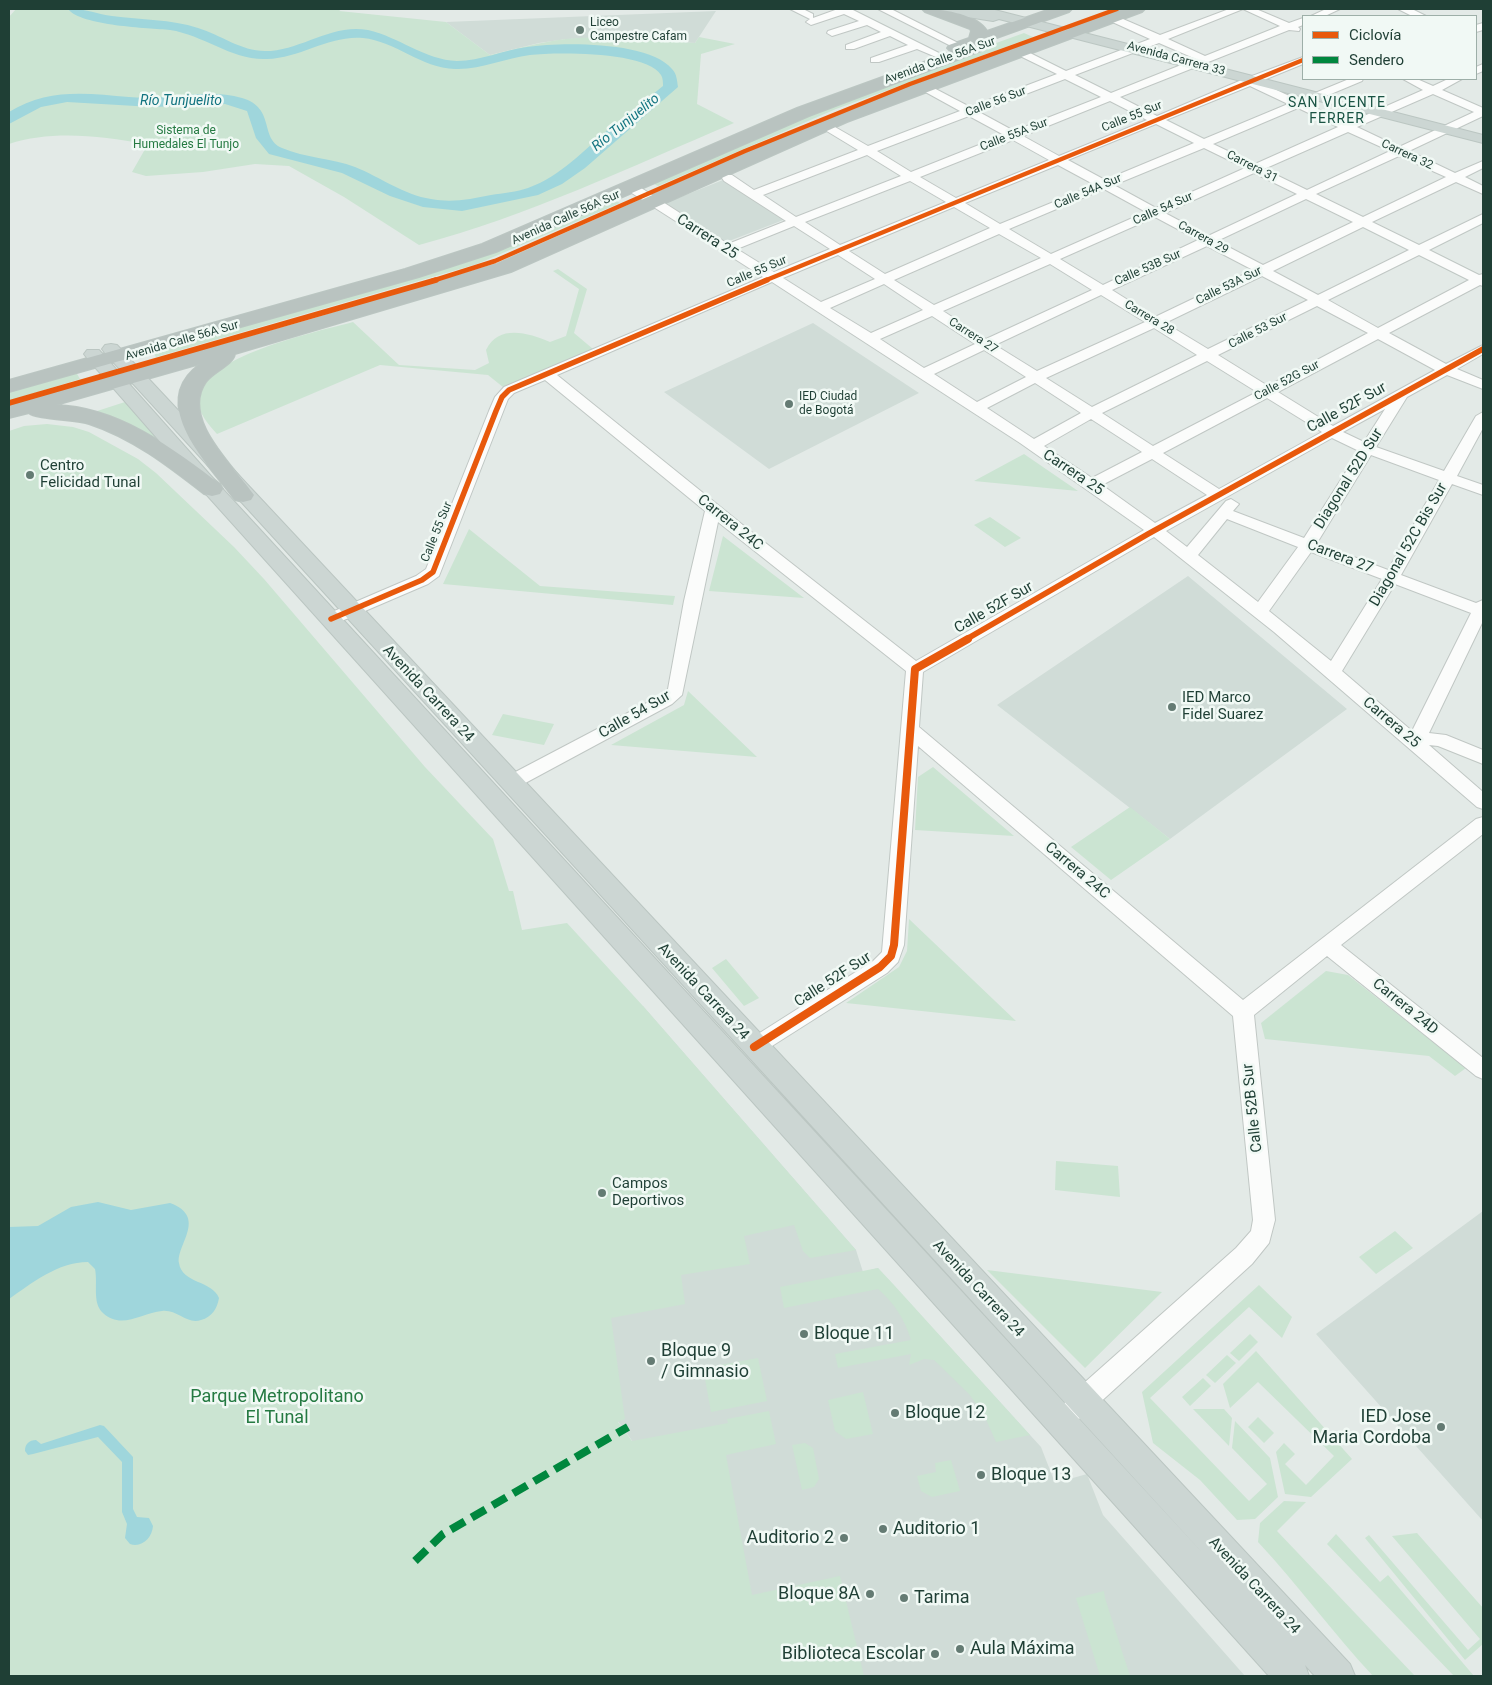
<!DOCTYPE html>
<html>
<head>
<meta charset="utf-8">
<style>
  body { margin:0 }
  #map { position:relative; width:1492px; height:1685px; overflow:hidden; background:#e3eae7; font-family:Roboto,sans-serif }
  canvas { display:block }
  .frame { position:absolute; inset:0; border:10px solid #1f3f35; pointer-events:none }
  .legend { position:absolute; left:1302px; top:15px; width:175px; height:65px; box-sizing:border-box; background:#f1f9f5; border:1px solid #9dafa8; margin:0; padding:6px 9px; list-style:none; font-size:15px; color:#1f3f35 }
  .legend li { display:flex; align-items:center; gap:10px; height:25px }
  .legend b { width:25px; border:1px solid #9dafa8 }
</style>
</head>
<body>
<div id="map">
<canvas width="1492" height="1685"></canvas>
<div class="frame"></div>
<ul class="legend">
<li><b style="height:6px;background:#e8590c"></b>Ciclovía</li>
<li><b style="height:6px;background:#00873e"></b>Sendero</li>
</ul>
</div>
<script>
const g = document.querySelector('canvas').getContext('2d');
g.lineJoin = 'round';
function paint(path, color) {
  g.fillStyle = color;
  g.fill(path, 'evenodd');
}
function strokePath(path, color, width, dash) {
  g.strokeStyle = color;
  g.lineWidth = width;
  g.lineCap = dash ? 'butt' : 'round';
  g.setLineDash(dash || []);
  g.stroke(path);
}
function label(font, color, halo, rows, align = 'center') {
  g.font = font + ' Roboto,sans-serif';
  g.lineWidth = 5;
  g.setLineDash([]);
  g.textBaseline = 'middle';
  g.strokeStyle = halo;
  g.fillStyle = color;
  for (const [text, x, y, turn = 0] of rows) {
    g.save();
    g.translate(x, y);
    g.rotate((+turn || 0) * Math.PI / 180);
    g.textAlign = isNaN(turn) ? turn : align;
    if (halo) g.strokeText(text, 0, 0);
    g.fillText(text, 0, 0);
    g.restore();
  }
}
const built = new Path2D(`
  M 716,11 L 695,43 L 611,38 L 567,39 L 539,43 L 490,55 L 446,22 Z
  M 723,180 L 786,219 L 724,243 L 663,204 Z
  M 813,323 L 919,393 L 769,469 L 664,392 Z
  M 1188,576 L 1347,709 L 1170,839 L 997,705 Z
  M 643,1006 L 856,1250 L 863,1272 L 878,1268 L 1041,1447 L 1055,1483 L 1087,1474 L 1103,1515 L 1245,1676 L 803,1676 L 418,1146 Z
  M 1483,1211 L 1483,1521 L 1316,1334 Z`);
const green = new Path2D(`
  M 16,9 L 342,9 L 339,11 L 446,22 L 490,55 C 516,49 540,42 566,39 C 609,35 652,40 695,43 L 699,37 L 735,44 L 701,54 L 697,104 L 734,123 C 630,167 528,216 419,245 L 344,197 L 289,166 L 255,164 L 203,172 L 146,176 L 132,172 L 144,151 L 145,144 C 101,136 52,130 9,144 L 9,17 Z
  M 1024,33 L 1033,37 L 836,109 L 658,186 L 652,183 C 773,127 898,78 1024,33 Z
  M 611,198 L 620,203 L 477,264 L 156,357 L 152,351 L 317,303 Z
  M 558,269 L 587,289 L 574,333 L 593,349 L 503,387 L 488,375 L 380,365 L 217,434 C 209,425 198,413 198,400 C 197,357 320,331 353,322 L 399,365 L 475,370 L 489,363 L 486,350 C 499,324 528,333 550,342 L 566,336 L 579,289 L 553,271 Z
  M 76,372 L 80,379 L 9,401 L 9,388 Z
  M 125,402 L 171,452 L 94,412 Z
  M 47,424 L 73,427 L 89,432 L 138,459 L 156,473 L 234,547 L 264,579 L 425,767 L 493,839 L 509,891 L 513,891 L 522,930 L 567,923 L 643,1006 L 856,1250 L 810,1258 L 803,1251 L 794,1225 L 744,1236 L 750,1264 L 681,1275 L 685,1304 L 611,1318 L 625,1419 L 618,1422 L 632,1441 L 728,1423 L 727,1419 L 769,1411 L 776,1444 L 726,1455 L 752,1595 L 840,1576 L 864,1676 L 9,1676 L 9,431 L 24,426 Z
  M 1024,454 L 1078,491 L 974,481 Z
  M 990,517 L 1021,538 L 1005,547 L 974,525 Z
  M 469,529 L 540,586 L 675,596 L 673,605 L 443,584 Z
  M 723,536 L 804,598 L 709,591 Z
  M 688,691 L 757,757 L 611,745 L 684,705 Z
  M 503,714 L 554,724 L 544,745 L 492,735 Z
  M 933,767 L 1014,836 L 915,830 L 918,777 Z
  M 1130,807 L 1170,839 L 1111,880 L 1071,847 Z
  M 909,919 L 1016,1021 L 846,1003 L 899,967 L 907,951 Z
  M 726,959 L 759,998 L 744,1006 L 712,968 Z
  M 1326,971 L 1348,975 L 1466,1068 L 1455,1076 L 1429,1056 L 1265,1039 L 1261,1023 Z
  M 1056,1161 L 1118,1166 L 1120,1197 L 1055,1190 Z
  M 1395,1231 L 1413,1248 L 1376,1274 L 1359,1257 Z
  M 878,1268 L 894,1285 L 1030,1435 L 996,1442 L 984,1415 L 969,1394 L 934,1360 L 924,1359 L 909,1365 L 911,1354 L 838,1368 L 835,1354 L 911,1340 C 904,1318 895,1304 878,1289 L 784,1308 L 780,1287 Z
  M 987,1270 L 1162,1292 L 1085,1368 Z
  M 1259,1285 L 1292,1317 L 1282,1338 L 1249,1307 L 1150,1398 L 1249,1501 L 1267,1484 L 1232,1448 L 1235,1421 L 1270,1458 L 1278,1497 L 1255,1519 L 1237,1520 L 1200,1480 L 1153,1443 L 1142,1392 Z
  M 1250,1334 L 1258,1342 L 1239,1361 L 1230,1353 Z
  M 1256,1351 L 1352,1459 L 1311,1497 L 1285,1494 L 1276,1452 L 1284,1443 L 1295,1454 L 1285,1464 L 1306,1485 L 1334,1456 L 1258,1382 L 1230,1408 L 1223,1384 Z
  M 1227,1355 L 1236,1363 L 1215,1383 L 1206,1375 Z
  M 758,1358 L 767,1401 L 711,1412 L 703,1368 Z
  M 1203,1378 L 1211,1386 L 1190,1406 L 1182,1397 Z
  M 863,1392 L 873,1434 L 846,1439 L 835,1431 L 828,1400 Z
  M 1193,1409 L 1224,1409 L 1232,1418 L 1229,1446 Z
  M 1258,1417 L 1274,1433 L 1264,1443 L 1248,1427 Z
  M 805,1443 L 813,1448 L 819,1479 L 814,1487 L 802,1490 L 792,1445 Z
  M 951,1460 L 960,1491 L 932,1497 L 921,1491 L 917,1476 L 936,1472 L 935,1463 Z
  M 1284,1501 L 1306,1502 L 1277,1531 L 1415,1676 L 1373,1676 C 1333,1633 1298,1585 1258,1542 L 1260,1523 Z
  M 1417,1533 L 1483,1608 L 1483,1644 L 1465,1660 L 1365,1538 L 1369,1535 L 1468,1650 L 1480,1639 L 1392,1536 Z
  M 1336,1534 L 1380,1582 L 1388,1575 L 1474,1676 L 1454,1676 L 1327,1544 Z
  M 1104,1591 L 1105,1598 L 1130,1676 L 1100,1676 L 1076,1598 Z`);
const water = new Path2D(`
  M 98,1202 L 131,1210 L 170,1203 C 208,1217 176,1245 179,1263 C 182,1284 212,1280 219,1298 C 217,1309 212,1317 201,1320 C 187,1325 177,1309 162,1311 C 142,1313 121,1330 103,1313 C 92,1303 98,1284 95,1269 L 88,1262 C 58,1262 32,1283 9,1299 L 9,1227 L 38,1226 L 71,1207 Z
  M 100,1425 L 104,1426 L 133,1457 L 133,1509 L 137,1517 L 149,1518 L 153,1526 C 152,1538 142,1548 130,1544 L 125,1538 L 127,1524 L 122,1512 L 122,1462 L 98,1437 L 33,1454 L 28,1455 L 25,1451 C 25,1444 29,1440 36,1440 L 41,1444 Z`);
const river = new Path2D(`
  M 68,9 C 84,8 97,14 112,16 C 141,20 171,19 198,28 C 221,35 241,51 265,51 C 301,51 331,23 368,30 C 399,37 425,60 457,61 C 481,61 503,50 527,47 C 561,42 649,41 672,69 C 677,74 677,81 678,87 L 585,168 L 562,184 L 538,195 L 462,211 L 423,207 L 390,196 L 342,173 L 269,154 L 256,138 L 247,111 L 225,104 L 153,107 L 67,102 L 41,107 L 9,124 L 9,112 C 47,88 86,93 129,97 C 167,101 206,87 242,98 C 276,108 259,138 282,148 C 305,158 332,158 355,167 C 380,177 404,195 431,199 C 452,203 471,199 491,195 C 503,193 517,192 528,188 C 561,176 584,150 610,128 C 628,114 646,100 663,86 C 663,83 663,78 661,75 C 647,51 555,52 530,55 C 505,58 481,70 455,69 C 421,68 395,41 363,38 C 329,35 301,58 267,59 C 233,61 204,35 170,30 C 149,28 81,26 68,9 Z`);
const minor = new Path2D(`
  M 790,9 L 803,9 L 813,14 L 813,18 L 838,9 L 851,9 L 941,54 L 936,57 L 917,49 L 879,62 L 871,62 L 871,58 L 908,45 L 890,36 L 854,49 L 846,49 L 846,45 L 881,32 L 867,25 L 832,36 L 827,33 L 828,31 L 859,21 L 844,14 L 811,25 L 806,22 L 810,19 Z
  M 878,9 L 891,9 L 964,46 L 959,49 L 955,48 Z
  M 1229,9 L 1256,9 L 1289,23 L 1303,18 L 1303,25 L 1298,27 L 1300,29 L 1299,31 L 1289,30 L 1120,97 L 1157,116 L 1244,79 L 1303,57 L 1303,64 L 1259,82 L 1298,100 L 1349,79 L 1363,79 L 1362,81 L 1307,104 L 1348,123 L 1423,90 L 1403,79 L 1417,79 L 1433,86 L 1448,79 L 1462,79 L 1442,90 L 1483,108 L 1483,116 L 1409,151 L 1455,173 L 1483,161 L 1483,168 L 1465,177 L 1483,186 L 1483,194 L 1456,182 L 1372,222 L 1419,245 L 1483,214 L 1483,223 L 1429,250 L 1479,275 L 1483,274 L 1483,286 L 1480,285 L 1389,333 L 1446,364 L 1483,345 L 1483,354 L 1457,369 L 1483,380 L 1483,389 L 1447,375 L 1407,397 L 1376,447 L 1444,471 L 1476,416 L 1483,412 L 1483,428 L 1457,476 L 1483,485 L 1483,495 L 1452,484 L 1401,575 L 1476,603 L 1483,600 L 1483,621 L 1429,733 L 1446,735 L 1483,750 L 1483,764 L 1438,746 L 1429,745 L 1483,792 L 1483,809 L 1477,807 L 1274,632 L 1154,537 L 923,672 L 919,727 L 1243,1000 L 1476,819 L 1483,817 L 1483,834 L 1341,945 L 1483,1058 L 1483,1079 L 1476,1076 L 1327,956 L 1254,1015 L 1275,1220 L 1269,1243 L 1252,1264 L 1084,1417 L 1075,1420 L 1066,1417 L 1063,1408 L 1066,1399 L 1236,1248 L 1251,1231 L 1253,1220 L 1233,1016 L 918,746 L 904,945 L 898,962 L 887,973 L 761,1053 L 754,1056 L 747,1053 L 744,1047 L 747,1041 L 873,961 L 882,952 L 906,671 L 718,522 L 682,695 L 672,704 L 516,788 L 510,790 L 504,788 L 501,783 L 504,778 L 660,696 L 668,689 L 684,601 L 705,511 L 545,380 L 514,393 L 508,399 L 439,576 L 428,584 L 337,623 L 325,623 L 323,619 L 325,615 L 416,576 L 426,569 L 489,411 L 495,397 L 504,387 L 763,277 L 627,190 L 625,187 L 627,184 L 635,184 L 728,244 L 786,221 L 724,181 L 722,178 L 724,175 L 732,175 L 754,190 L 858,150 L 820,127 L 820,123 L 828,123 L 868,146 L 960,111 L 920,89 L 920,85 L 928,85 L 970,107 L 1057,74 L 1016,54 L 1016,50 L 1024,50 L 1066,71 L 1150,39 L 1108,20 L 1108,16 L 1116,16 L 1160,35 ZM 1243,9 L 1280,26 L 1205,56 L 1168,39 ZM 1159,43 L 1196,59 L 1111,93 L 1075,75 ZM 1065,79 L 1101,97 L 1014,131 L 979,112 ZM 1250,86 L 1288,104 L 1204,139 L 1166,120 ZM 1433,94 L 1474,112 L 1399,147 L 1357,127 ZM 1110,101 L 1147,120 L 1059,156 L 1023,136 ZM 1298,108 L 1338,127 L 1255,164 L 1213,144 ZM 969,116 L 1004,135 L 911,172 L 877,151 ZM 1156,124 L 1194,143 L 1105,180 L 1068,160 ZM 1348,132 L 1390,151 L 1307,190 L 1264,169 ZM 1013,140 L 1049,160 L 956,198 L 920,177 ZM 1204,148 L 1245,168 L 1156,208 L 1114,185 ZM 867,155 L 901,176 L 796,217 L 763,195 ZM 1399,156 L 1446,177 L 1363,217 L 1316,194 ZM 1058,165 L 1095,185 L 1000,224 L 965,203 ZM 1254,173 L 1297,194 L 1208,236 L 1165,213 ZM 910,181 L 946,202 L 840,245 L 805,222 ZM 1104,189 L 1146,212 L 1051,254 L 1009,229 ZM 1306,199 L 1353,222 L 1263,265 L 1217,241 ZM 954,207 L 990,228 L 885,274 L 849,251 ZM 1155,217 L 1198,240 L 1103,285 L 1060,259 ZM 794,226 L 830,249 L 774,272 L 737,249 ZM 1363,227 L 1409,250 L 1318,295 L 1273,271 ZM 999,234 L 1041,258 L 934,305 L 894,280 ZM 1207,246 L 1253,270 L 1155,317 L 1112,290 ZM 838,255 L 875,279 L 821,302 L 783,278 ZM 1419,255 L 1469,280 L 1378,328 L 1328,300 ZM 1050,264 L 1092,290 L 986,339 L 943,311 ZM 1262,276 L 1308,300 L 1208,349 L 1165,323 ZM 772,282 L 1020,443 L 1144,530 L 916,661 L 749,530 L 557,375 ZM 884,284 L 923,310 L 871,333 L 830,308 ZM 1101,295 L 1145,322 L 1037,371 L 995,345 ZM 1317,306 L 1368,333 L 1268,386 L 1218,355 ZM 932,316 L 975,344 L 924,368 L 880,339 ZM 1154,328 L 1197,355 L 1092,407 L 1046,378 ZM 1378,339 L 1435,370 L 1333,426 L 1278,392 ZM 984,350 L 1026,377 L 977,402 L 934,374 ZM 1207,361 L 1257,392 L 1153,446 L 1102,413 ZM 1035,383 L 1081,413 L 1034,439 L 987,408 ZM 1267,398 L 1322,432 L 1219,489 L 1163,453 ZM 1385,409 L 1364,442 L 1343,432 ZM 1091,419 L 1142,452 L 1092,478 L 1044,446 ZM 1332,438 L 1359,451 L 1304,538 L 1233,511 L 1239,504 L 1231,499 L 1226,501 L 1187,547 L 1166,531 ZM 1371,455 L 1439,480 L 1388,570 L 1317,543 ZM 1152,459 L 1207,495 L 1155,523 L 1102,485 ZM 1227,519 L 1298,547 L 1258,602 L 1198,555 ZM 1311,552 L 1382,579 L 1331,661 L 1269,611 ZM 1395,584 L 1471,613 L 1412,731 L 1342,671 Z
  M 1326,9 L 1340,9 L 1325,16 L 1311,16 Z
  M 1398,9 L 1412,9 L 1426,16 L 1412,16 Z
  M 1483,23 L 1483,30 L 1476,32 L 1476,25 Z
  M 1483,64 L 1483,71 L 1476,74 L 1476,67 Z`);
const major = new Path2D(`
  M 936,9 L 991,9 L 1483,135 L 1483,143 L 999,19 L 993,21 L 942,13 Z
  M 111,344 L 117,345 L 1350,1664 L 1355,1676 L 1315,1676 L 1305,1665 L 1309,1676 L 1269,1676 L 205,493 L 87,358 L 84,354 L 87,350 L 99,350 L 219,485 L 1209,1560 L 105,353 L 102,349 L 105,345 Z`);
const highway = new Path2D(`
  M 922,9 C 941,8 977,14 987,31 L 1050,9 L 1072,9 L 1069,12 L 980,44 L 983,48 L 981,51 L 809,116 L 496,252 L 419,277 L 9,392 L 9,380 L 405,269 L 482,244 L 797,108 L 951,52 L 947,48 L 949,45 L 969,38 L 971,31 L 970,29 L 925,12 Z
  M 1124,9 L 1145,9 L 1142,12 L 847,122 L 511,272 L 235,354 C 233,365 213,372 206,382 C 180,419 235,467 254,495 L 251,500 L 243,502 L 235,500 C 209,465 145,403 200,364 L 56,405 C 119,407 172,448 220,484 L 223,489 L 220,494 L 212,496 L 204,494 C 168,466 132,438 89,424 C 76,420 34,419 29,413 L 9,418 L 9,405 L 311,320 L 497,264 L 835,114 Z`);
const quiet = new Path2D(`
  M 415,1561 L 443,1534 L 628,1427`);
const cyclewayFar2 = new Path2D(`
  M 432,281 L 495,261 L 745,151 L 910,84 L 1117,9
  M 764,281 L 1303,60`);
const cyclewayFar1 = new Path2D(`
  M 9,403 L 436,280
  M 331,619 L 422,580 L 433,572 L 496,411 L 502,397 L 509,390 L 767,280
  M 965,640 L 1148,534 L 1483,349`);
const cycleway = new Path2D(`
  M 754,1047 L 880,967 L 891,956 L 894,945 L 915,669 L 968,639`);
const markers = [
  [580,30,5,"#647b73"],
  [789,404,5,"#647b73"],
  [30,475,5,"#647b73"],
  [1172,707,5,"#647b73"],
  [602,1193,5,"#647b73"],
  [804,1334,5,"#647b73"],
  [651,1361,5,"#647b73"],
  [895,1413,5,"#647b73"],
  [1441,1427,5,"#647b73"],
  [981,1475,5,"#647b73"],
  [883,1529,5,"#647b73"],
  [844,1538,5,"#647b73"],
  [870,1594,5,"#647b73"],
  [904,1598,5,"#647b73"],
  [960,1649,5,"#647b73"],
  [935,1654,5,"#647b73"]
];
const farPoinames = [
  ["Liceo",590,23],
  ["Campestre Cafam",590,37],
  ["IED Ciudad",799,397],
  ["de Bogotá",799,411]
];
const farStreetnames = [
  ["Avenida Carrera 33",1176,59,15],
  ["Avenida Calle 56A Sur",940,61,-20],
  ["Calle 56 Sur",996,102,-21],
  ["Calle 55 Sur",1132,117,-22],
  ["Calle 55A Sur",1014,135,-21],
  ["Carrera 32",1407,155,25],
  ["Carrera 31",1252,167,27],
  ["Calle 54A Sur",1088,192,-23],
  ["Calle 54 Sur",1163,209,-24],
  ["Avenida Calle 56A Sur",566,218,-24],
  ["Carrera 29",1203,238,29],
  ["Calle 53B Sur",1148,268,-24],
  ["Calle 55 Sur",757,272,-23],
  ["Calle 53A Sur",1229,286,-26],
  ["Carrera 28",1149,318,31],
  ["Calle 53 Sur",1258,331,-27],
  ["Carrera 27",973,336,33],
  ["Avenida Calle 56A Sur",182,341,-16],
  ["Calle 52G Sur",1287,381,-28],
  ["Calle 55 Sur",437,532,-68]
];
const farParknames = [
  ["Sistema de",186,131],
  ["Humedales El Tunjo",186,145]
];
const farWaternames = [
  ["Río Tunjuelito",181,101],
  ["Río Tunjuelito",626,123,-39]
];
const farNeighbourhoodnames = [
  ["SAN VICENTE",1337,103],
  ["FERRER",1337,119]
];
const streetNames = [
  ["Carrera 25",707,237,33],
  ["Calle 52F Sur",1347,408,-29],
  ["Carrera 25",1073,473,34],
  ["Diagonal 52D Sur",1349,479,-58],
  ["Carrera 24C",730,523,39],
  ["Diagonal 52C Bis Sur",1409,545,-60],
  ["Carrera 27",1340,557,21],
  ["Calle 52F Sur",994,608,-30],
  ["Avenida Carrera 24",428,694,47],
  ["Calle 54 Sur",635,715,-30],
  ["Carrera 25",1391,723,40],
  ["Carrera 24C",1077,871,40],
  ["Calle 52F Sur",833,980,-33],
  ["Avenida Carrera 24",703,992,47],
  ["Carrera 24D",1405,1007,39],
  ["Calle 52B Sur",1253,1108,-96],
  ["Avenida Carrera 24",978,1289,47],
  ["Avenida Carrera 24",1254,1586,47]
];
const poiNames = [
  ["Centro",40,466],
  ["Felicidad Tunal",40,483],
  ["IED Marco",1182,698],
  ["Fidel Suarez",1182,715],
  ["Campos",612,1184],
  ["Deportivos",612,1201]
];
const nearPoinames = [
  ["Bloque 11",814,1334],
  ["Bloque 9",661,1351],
  ["/ Gimnasio",661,1372],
  ["Bloque 12",905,1413],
  ["IED Jose",1431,1417,"right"],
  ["Maria Cordoba",1431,1438,"right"],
  ["Bloque 13",991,1475],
  ["Auditorio 1",893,1529],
  ["Auditorio 2",834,1538,"right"],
  ["Bloque 8A",860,1594,"right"],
  ["Tarima",914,1598],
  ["Aula Máxima",970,1649],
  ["Biblioteca Escolar",925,1654,"right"]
];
const nearParknames = [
  ["Parque Metropolitano",277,1397],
  ["El Tunal",277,1418]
];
paint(built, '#d0dcd7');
paint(green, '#cbe4d2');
paint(water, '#9fd6dc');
paint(river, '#9fd6dc');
strokePath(minor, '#c0c7c4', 2);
strokePath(major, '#bbc6c2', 2);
strokePath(highway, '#bbc6c2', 2);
paint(minor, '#fbfcfb');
paint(major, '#ccd6d3');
paint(highway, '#b9c3c0');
strokePath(quiet, '#00873e', 8, [16, 8]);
strokePath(cyclewayFar2, '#e8590c', 4.5);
strokePath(cyclewayFar1, '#e8590c', 5.5);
strokePath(cycleway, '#e8590c', 8);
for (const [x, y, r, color] of markers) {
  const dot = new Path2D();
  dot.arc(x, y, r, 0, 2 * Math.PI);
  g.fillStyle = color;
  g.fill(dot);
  strokePath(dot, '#f1f9f5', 2);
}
label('12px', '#1f3f35', '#f1f9f5', farPoinames, 'left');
label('12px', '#1f3f35', '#f1f9f5', farStreetnames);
label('12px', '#257a42', '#f1f9f5', farParknames);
label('italic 14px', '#137481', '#f1f9f5', farWaternames);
g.letterSpacing = '1px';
label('14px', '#195343', '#f1f9f5', farNeighbourhoodnames);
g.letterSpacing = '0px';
label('15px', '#1f3f35', '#f1f9f5', streetNames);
label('15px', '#1f3f35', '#f1f9f5', poiNames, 'left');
label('18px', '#1f3f35', '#f1f9f5', nearPoinames, 'left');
label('18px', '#257a42', '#f1f9f5', nearParknames);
</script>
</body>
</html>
